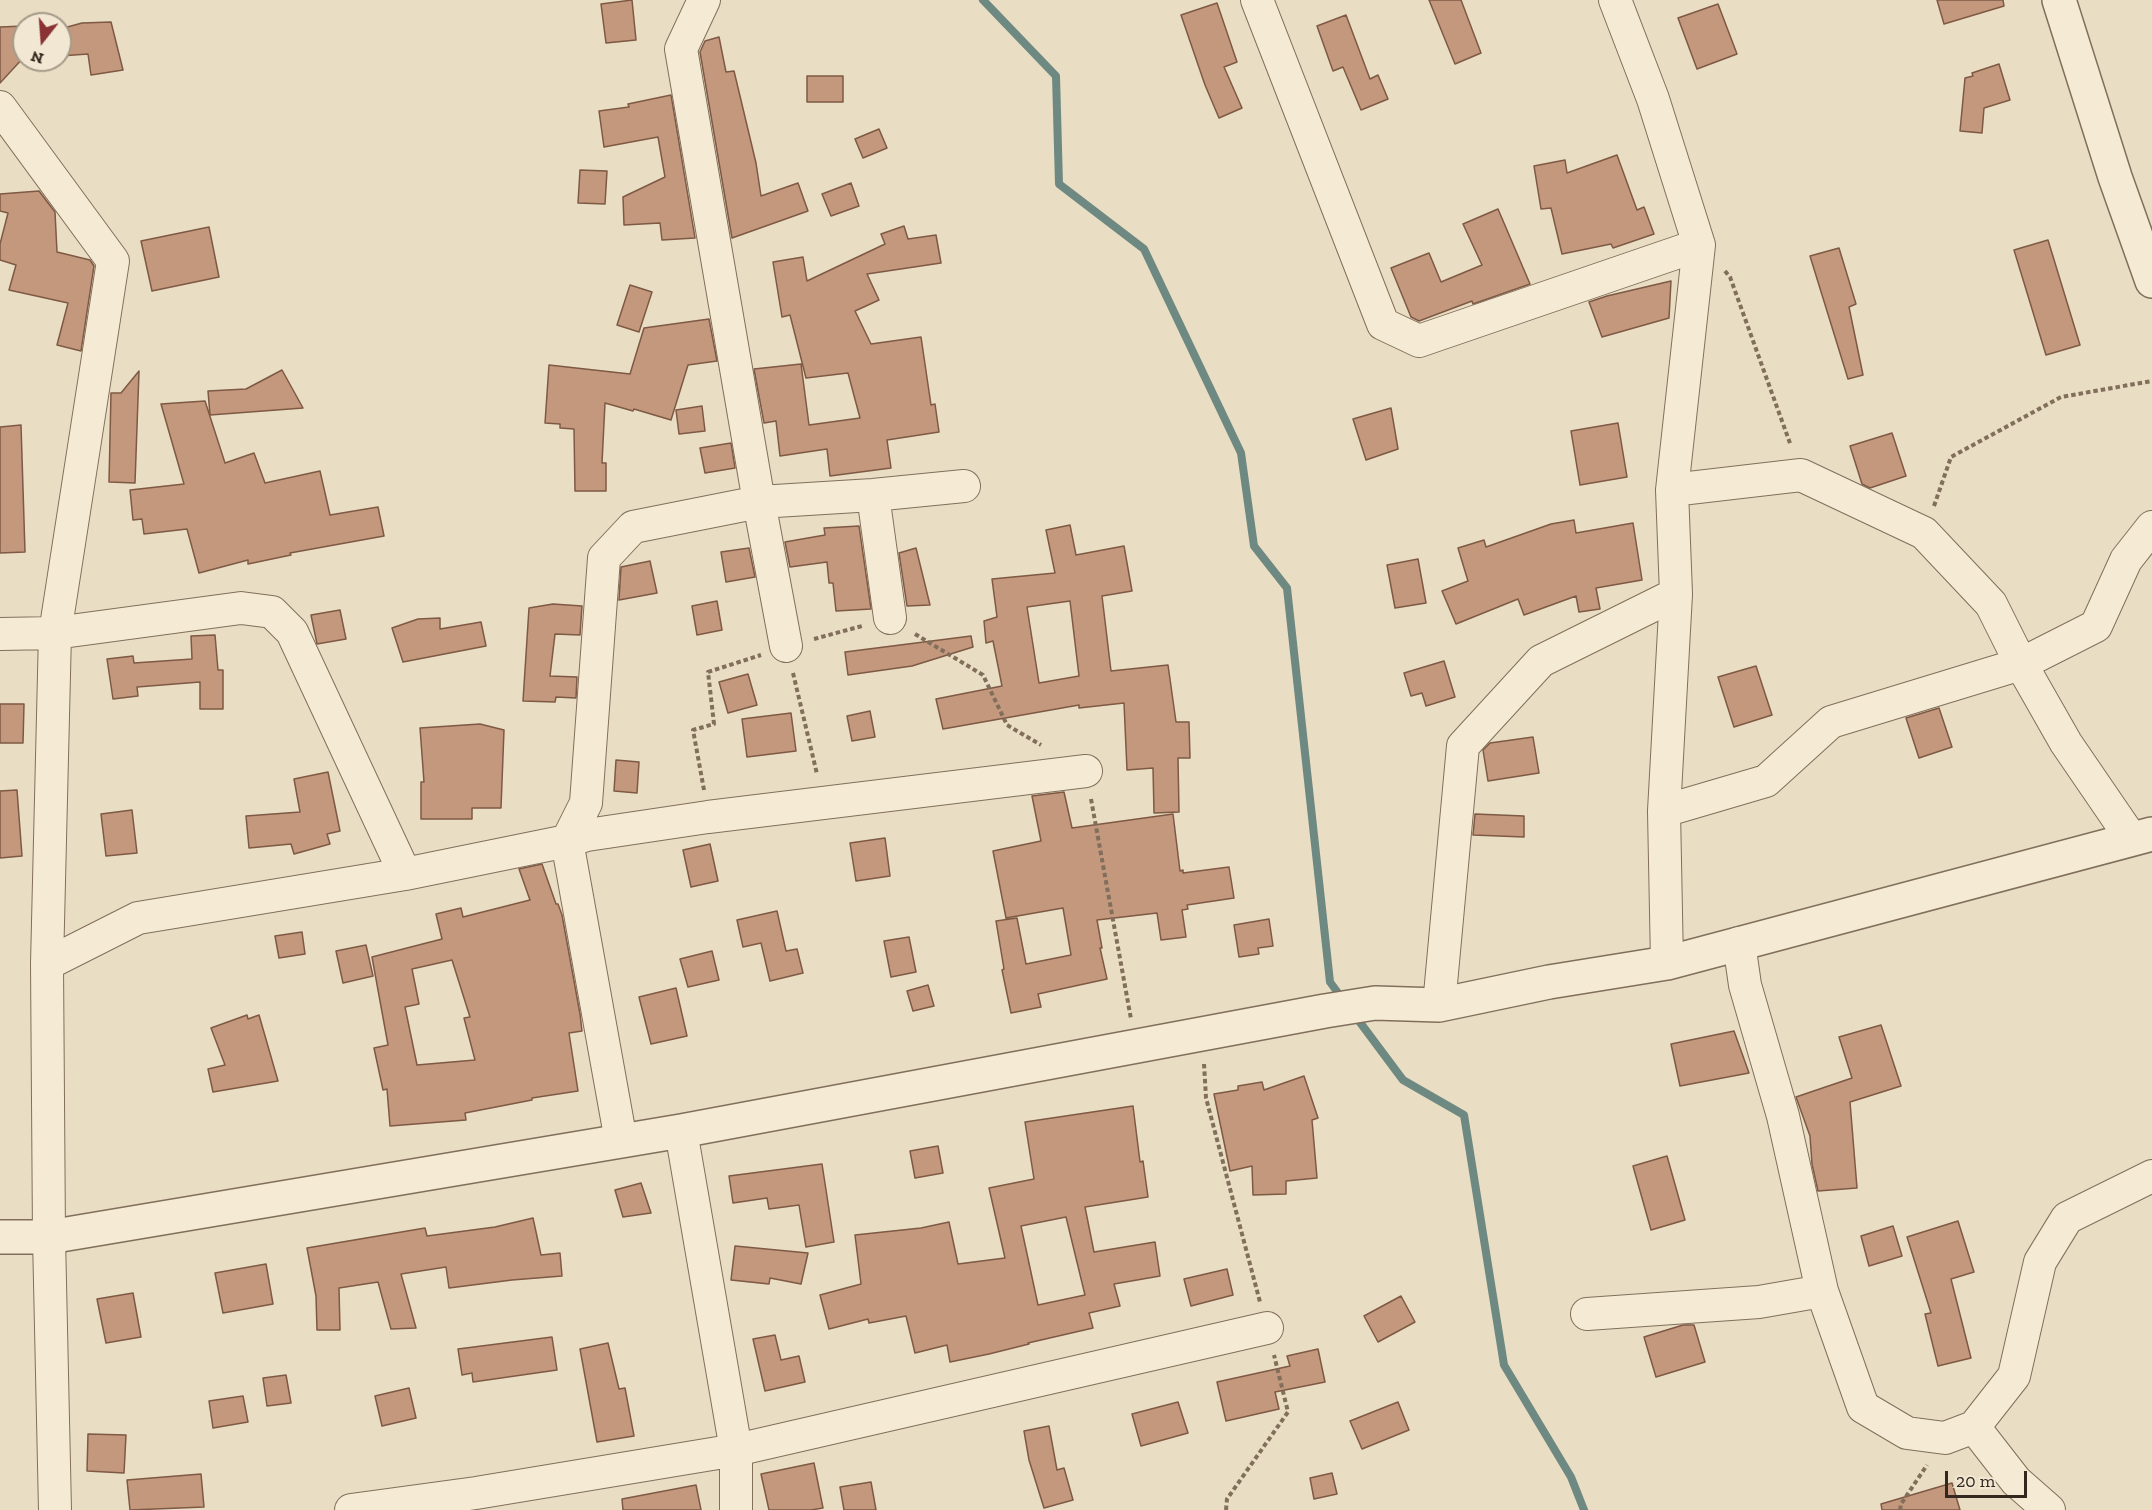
<!DOCTYPE html>
<html>
<head>
<meta charset="utf-8">
<style>
  body { margin:0 }
  #map { position:relative; width:2152px; height:1510px; overflow:hidden; background:#e9ddc3; font-family:"Zilla Slab",serif }
  canvas { display:block }
  .north { position:absolute; left:12px; top:12px; width:60px; height:60px; box-sizing:border-box; background:#f1e7d2; border:2px solid #a59b8a; border-radius:50%; rotate:197deg; font-size:16px; font-weight:700; line-height:24px; text-align:center; color:#33281e }
  .north::after { content:''; display:block; margin:auto; width:21px; height:27px; background:#8a3235; clip-path:polygon(50% 0,100% 100%,50% 72%,0 100%) }
  .scale { position:absolute; left:1945px; top:1471px; width:82px; height:27px; box-sizing:border-box; border:3px solid #33281e; border-top:0; padding-left:8px; font-size:18px; line-height:21px; white-space:nowrap; color:#33281e; -webkit-text-stroke:4px #f1e7d2; paint-order:stroke }
</style>
</head>
<body>
<div id="map">
<canvas width="2152" height="1510"></canvas>
<div class="north">N</div>
<div class="scale">20 m</div>
</div>
<script>
const g = document.querySelector('canvas').getContext('2d');
g.lineJoin = 'round';
function strokePath(path, color, width, dash) {
  g.strokeStyle = color;
  g.lineWidth = width;
  g.lineCap = dash ? 'butt' : 'round';
  g.setLineDash(dash || []);
  g.stroke(path);
}
function paint(path, color) {
  g.fillStyle = color;
  g.fill(path, 'evenodd');
}
const stream = new Path2D(`
  M 983,0 L 1056,76 L 1059,184 L 1144,249 L 1241,453 L 1254,546 L 1287,588 L 1330,982 L 1344,1001
  M 1353,1013 L 1403,1080 L 1464,1115 L 1504,1365 L 1571,1477 L 1584,1510`);
const building = new Path2D(`
  M 632,0 L 636,40 L 606,43 L 601,4 Z
  M 1429,0 L 1461,0 L 1481,53 L 1455,64 Z
  M 1937,0 L 2003,0 L 2004,6 L 1944,24 Z
  M 1217,3 L 1237,62 L 1224,67 L 1242,108 L 1219,118 L 1205,85 L 1181,15 Z
  M 1718,4 L 1737,54 L 1697,69 L 1678,18 Z
  M 1346,15 L 1370,79 L 1378,75 L 1388,99 L 1361,110 L 1343,67 L 1333,71 L 1317,26 Z
  M 111,22 L 123,70 L 91,75 L 88,54 L 60,56 L 60,29 L 82,23 Z
  M 24,26 L 24,57 L 0,83 L 0,27 Z
  M 719,37 L 726,72 L 734,71 L 756,163 L 761,196 L 798,183 L 808,211 L 732,238 L 700,52 L 705,41 Z
  M 1999,64 L 2010,100 L 1984,108 L 1982,133 L 1960,131 L 1965,78 L 1973,76 L 1972,73 Z
  M 807,76 L 843,76 L 843,102 L 807,102 Z
  M 671,95 L 695,238 L 662,240 L 660,223 L 624,225 L 623,197 L 665,177 L 658,137 L 604,147 L 599,111 L 629,107 L 628,104 Z
  M 879,129 L 887,148 L 863,158 L 855,139 Z
  M 1617,155 L 1637,210 L 1644,207 L 1654,234 L 1613,248 L 1611,244 L 1562,254 L 1551,208 L 1541,209 L 1534,166 L 1565,160 L 1567,173 Z
  M 580,170 L 607,171 L 605,204 L 578,203 Z
  M 851,183 L 859,206 L 831,216 L 822,194 Z
  M 39,191 L 55,212 L 57,252 L 90,260 L 94,266 L 81,351 L 57,345 L 68,303 L 9,290 L 16,265 L 0,260 L 0,244 L 8,213 L 0,211 L 0,194 Z
  M 1498,209 L 1530,284 L 1473,304 L 1472,301 L 1419,321 L 1411,317 L 1391,268 L 1429,253 L 1441,282 L 1482,265 L 1463,224 Z
  M 904,226 L 908,239 L 936,235 L 941,263 L 867,274 L 879,300 L 855,311 L 871,344 L 921,337 L 931,405 L 935,404 L 939,432 L 887,440 L 891,468 L 830,476 L 827,449 L 780,456 L 776,421 L 764,423 L 754,369 L 801,364 L 809,425 L 860,418 L 848,373 L 806,378 L 790,315 L 782,317 L 773,262 L 803,257 L 807,281 L 885,244 L 881,234 Z
  M 209,227 L 219,277 L 152,291 L 141,241 Z
  M 2048,240 L 2080,345 L 2046,355 L 2014,250 Z
  M 1839,248 L 1856,304 L 1849,307 L 1863,375 L 1848,379 L 1810,256 Z
  M 1671,281 L 1669,318 L 1602,337 L 1589,302 L 1607,296 Z
  M 630,285 L 652,292 L 639,332 L 617,325 Z
  M 709,319 L 717,361 L 688,365 L 671,420 L 634,409 L 633,411 L 605,403 L 602,463 L 606,463 L 606,491 L 575,491 L 574,429 L 560,428 L 560,424 L 545,423 L 549,365 L 630,374 L 644,328 Z
  M 282,370 L 303,408 L 210,415 L 208,391 L 246,389 Z
  M 139,371 L 135,483 L 109,482 L 111,393 L 121,393 Z
  M 205,401 L 225,463 L 254,453 L 265,483 L 320,471 L 330,515 L 378,507 L 384,536 L 290,553 L 291,555 L 248,564 L 248,560 L 199,573 L 187,529 L 144,534 L 142,519 L 133,520 L 130,490 L 184,484 L 161,404 Z
  M 702,406 L 705,431 L 679,434 L 676,410 Z
  M 1391,408 L 1398,449 L 1366,460 L 1353,419 Z
  M 1618,423 L 1627,477 L 1580,485 L 1571,431 Z
  M 21,425 L 25,552 L 0,553 L 0,427 Z
  M 1892,433 L 1906,476 L 1870,488 L 1862,484 L 1850,446 Z
  M 731,443 L 735,468 L 705,473 L 700,448 Z
  M 1574,520 L 1576,533 L 1633,523 L 1642,580 L 1596,588 L 1600,609 L 1579,612 L 1576,596 L 1524,615 L 1518,599 L 1456,624 L 1442,591 L 1468,581 L 1458,548 L 1484,540 L 1486,547 L 1551,524 Z
  M 1070,525 L 1076,555 L 1124,546 L 1132,591 L 1102,596 L 1111,671 L 1168,665 L 1176,722 L 1189,722 L 1190,758 L 1178,758 L 1179,812 L 1154,813 L 1153,768 L 1127,770 L 1124,703 L 1079,708 L 1079,705 L 943,729 L 936,699 L 1002,686 L 993,641 L 986,643 L 984,621 L 997,617 L 992,579 L 1055,573 L 1046,530 ZM 1070,601 L 1079,676 L 1039,683 L 1027,607 Z
  M 859,526 L 871,609 L 836,611 L 833,583 L 829,583 L 827,562 L 790,567 L 785,542 L 825,535 L 824,528 Z
  M 749,548 L 755,577 L 726,582 L 721,552 Z
  M 916,548 L 930,605 L 907,606 L 899,553 Z
  M 1418,559 L 1426,603 L 1395,608 L 1387,565 Z
  M 650,561 L 657,593 L 619,600 L 621,567 Z
  M 717,601 L 722,630 L 697,635 L 692,606 Z
  M 553,604 L 582,606 L 580,635 L 555,634 L 550,676 L 577,677 L 576,698 L 556,697 L 555,702 L 523,701 L 529,608 Z
  M 340,610 L 346,639 L 317,644 L 311,615 Z
  M 440,618 L 440,629 L 481,622 L 486,646 L 403,662 L 392,628 L 418,619 Z
  M 215,635 L 218,670 L 223,670 L 223,709 L 200,709 L 200,682 L 137,687 L 138,696 L 113,699 L 107,659 L 133,656 L 134,663 L 192,659 L 191,636 Z
  M 971,636 L 973,647 L 912,666 L 848,675 L 845,652 Z
  M 1444,661 L 1455,697 L 1426,706 L 1422,693 L 1411,696 L 1404,673 Z
  M 1756,666 L 1772,715 L 1734,727 L 1718,677 Z
  M 748,674 L 757,705 L 728,713 L 719,682 Z
  M 0,704 L 24,704 L 23,743 L 0,743 Z
  M 1939,708 L 1952,747 L 1919,758 L 1906,718 Z
  M 870,711 L 875,737 L 852,741 L 847,716 Z
  M 791,713 L 796,751 L 747,757 L 742,719 Z
  M 480,724 L 504,730 L 501,808 L 472,808 L 472,819 L 421,819 L 421,782 L 424,782 L 420,728 Z
  M 1533,737 L 1539,773 L 1488,781 L 1483,750 L 1490,743 Z
  M 616,760 L 639,762 L 637,793 L 614,791 Z
  M 328,772 L 340,831 L 327,834 L 330,844 L 294,854 L 291,844 L 249,848 L 246,816 L 300,812 L 294,779 Z
  M 17,790 L 22,856 L 0,858 L 0,791 Z
  M 1064,792 L 1072,828 L 1173,814 L 1180,871 L 1183,870 L 1183,873 L 1229,867 L 1234,898 L 1187,905 L 1188,909 L 1182,910 L 1186,937 L 1161,940 L 1157,913 L 1097,920 L 1102,948 L 1100,948 L 1107,979 L 1038,994 L 1041,1007 L 1011,1013 L 1002,970 L 1004,969 L 996,921 L 1017,918 L 1026,964 L 1071,955 L 1063,908 L 1006,918 L 993,851 L 1041,841 L 1032,796 Z
  M 132,810 L 137,853 L 106,856 L 101,814 Z
  M 1475,814 L 1524,816 L 1524,837 L 1473,835 Z
  M 885,838 L 890,876 L 856,881 L 850,843 Z
  M 710,844 L 718,881 L 691,887 L 683,850 Z
  M 542,864 L 556,904 L 558,904 L 562,915 L 580,1014 L 582,1031 L 569,1033 L 578,1091 L 532,1098 L 532,1100 L 465,1113 L 466,1120 L 390,1126 L 387,1089 L 383,1090 L 374,1048 L 388,1045 L 372,957 L 442,939 L 436,914 L 461,908 L 463,917 L 530,900 L 519,869 ZM 452,960 L 470,1017 L 464,1018 L 475,1060 L 417,1065 L 405,1007 L 419,1004 L 412,969 Z
  M 777,911 L 786,951 L 797,949 L 803,973 L 770,981 L 761,943 L 743,947 L 737,920 Z
  M 1269,919 L 1273,946 L 1258,948 L 1259,954 L 1239,957 L 1234,925 Z
  M 302,932 L 305,954 L 279,958 L 275,936 Z
  M 909,937 L 916,972 L 891,977 L 884,941 Z
  M 366,945 L 373,976 L 343,983 L 336,951 Z
  M 712,951 L 719,980 L 688,987 L 680,959 Z
  M 928,985 L 934,1006 L 913,1011 L 907,991 Z
  M 676,988 L 687,1036 L 651,1044 L 639,997 Z
  M 247,1015 L 248,1019 L 259,1015 L 278,1081 L 213,1092 L 208,1069 L 225,1065 L 211,1028 Z
  M 1881,1025 L 1901,1086 L 1850,1102 L 1857,1188 L 1818,1191 L 1812,1164 L 1810,1136 L 1796,1097 L 1852,1078 L 1839,1037 Z
  M 1734,1031 L 1749,1073 L 1680,1086 L 1671,1044 Z
  M 1304,1076 L 1318,1118 L 1312,1120 L 1317,1178 L 1286,1181 L 1286,1194 L 1253,1195 L 1252,1166 L 1230,1171 L 1214,1094 L 1238,1090 L 1238,1086 L 1262,1082 L 1264,1090 Z
  M 1133,1106 L 1140,1162 L 1143,1161 L 1148,1197 L 1085,1207 L 1094,1252 L 1155,1242 L 1160,1276 L 1114,1284 L 1120,1306 L 1089,1313 L 1093,1328 L 1028,1343 L 1029,1344 L 989,1354 L 950,1362 L 947,1345 L 915,1353 L 906,1316 L 869,1323 L 868,1319 L 829,1329 L 820,1295 L 861,1284 L 855,1235 L 921,1228 L 949,1222 L 958,1264 L 1005,1258 L 989,1188 L 1034,1179 L 1025,1122 ZM 1066,1217 L 1085,1295 L 1038,1305 L 1021,1226 Z
  M 938,1146 L 943,1173 L 915,1178 L 910,1151 Z
  M 1667,1156 L 1685,1220 L 1651,1230 L 1633,1166 Z
  M 822,1164 L 834,1242 L 806,1247 L 799,1205 L 769,1209 L 767,1198 L 733,1203 L 729,1176 Z
  M 641,1183 L 651,1213 L 623,1217 L 615,1190 Z
  M 533,1218 L 541,1255 L 560,1253 L 562,1276 L 512,1280 L 449,1288 L 446,1267 L 401,1274 L 416,1328 L 391,1329 L 378,1282 L 339,1288 L 340,1330 L 317,1330 L 316,1296 L 307,1248 L 425,1228 L 427,1236 L 495,1227 Z
  M 1958,1221 L 1974,1272 L 1951,1279 L 1971,1358 L 1938,1366 L 1925,1314 L 1931,1313 L 1907,1237 Z
  M 1893,1226 L 1902,1256 L 1869,1266 L 1861,1236 Z
  M 735,1246 L 808,1253 L 801,1284 L 770,1278 L 769,1284 L 731,1280 Z
  M 266,1264 L 273,1304 L 223,1313 L 215,1273 Z
  M 1227,1269 L 1233,1295 L 1191,1306 L 1184,1279 Z
  M 133,1293 L 141,1337 L 106,1343 L 97,1299 Z
  M 1401,1296 L 1415,1322 L 1378,1342 L 1364,1316 Z
  M 1683,1325 L 1694,1325 L 1705,1362 L 1656,1377 L 1644,1337 Z
  M 775,1335 L 781,1360 L 799,1356 L 805,1382 L 765,1391 L 753,1339 Z
  M 552,1337 L 557,1370 L 473,1382 L 472,1373 L 462,1375 L 458,1349 Z
  M 608,1343 L 619,1389 L 625,1388 L 634,1436 L 597,1442 L 580,1349 Z
  M 1318,1349 L 1325,1382 L 1275,1392 L 1279,1409 L 1226,1421 L 1217,1382 L 1290,1366 L 1287,1356 Z
  M 286,1375 L 291,1403 L 267,1406 L 263,1378 Z
  M 409,1388 L 416,1418 L 382,1426 L 375,1396 Z
  M 243,1396 L 248,1422 L 213,1428 L 209,1401 Z
  M 1178,1402 L 1188,1433 L 1141,1446 L 1132,1414 Z
  M 1398,1402 L 1409,1430 L 1362,1449 L 1350,1421 Z
  M 1049,1426 L 1057,1470 L 1064,1468 L 1073,1500 L 1044,1508 L 1029,1460 L 1024,1431 Z
  M 88,1434 L 126,1435 L 124,1473 L 87,1471 Z
  M 814,1463 L 823,1508 L 811,1510 L 769,1510 L 761,1474 Z
  M 1332,1473 L 1337,1494 L 1314,1499 L 1310,1478 Z
  M 201,1474 L 204,1507 L 130,1510 L 127,1480 Z
  M 871,1482 L 876,1510 L 844,1510 L 840,1487 Z
  M 1952,1483 L 1960,1510 L 1882,1510 L 1881,1504 Z
  M 696,1485 L 701,1510 L 623,1510 L 622,1499 Z`);
const path = new Path2D(`
  M 1725,271 L 1730,277 L 1791,446
  M 1934,506 L 1951,457 L 2061,397 L 2152,381
  M 915,634 L 983,675 L 1007,725 L 1041,745
  M 814,639 L 862,626
  M 793,673 L 817,774
  M 704,790 L 693,730 L 714,724 L 708,672 L 761,655
  M 1091,799 L 1131,1019
  M 1204,1064 L 1206,1098 L 1260,1302
  M 1226,1510 L 1227,1499 L 1288,1412 L 1274,1355
  M 1900,1510 L 1901,1504 L 1927,1465`);
const minor = new Path2D(`
  M 704,0 L 681,49 L 759,502 L 786,646
  M 1257,0 L 1383,324 L 1419,341 L 1699,245
  M 1615,0 L 1653,99 L 1699,245 L 1672,490 L 1676,594 L 1664,811 L 1667,963
  M 0,107 L 113,261 L 55,633 L 47,964 L 49,1237 L 55,1510
  M 1672,490 L 1801,475 L 1924,533 L 1991,604 L 2021,664 L 2066,743 L 2131,838
  M 873,495 L 890,618
  M 0,634 L 55,633 L 241,608 L 272,612 L 292,632 L 405,874
  M 1664,811 L 1766,781 L 1831,722 L 2021,664 L 2096,626 L 2126,560 L 2152,527
  M 1739,943 L 1745,985 L 1783,1116 L 1822,1291 L 1863,1407 L 1907,1433 L 1945,1438 L 1974,1427 L 2014,1376 L 2040,1262 L 2067,1218 L 2152,1176
  M 47,964 L 138,918 L 405,874 L 567,841 L 587,835 L 708,817 L 1086,771
  M 1439,1005 L 1463,746 L 1541,661 L 1676,594
  M 681,1131 L 736,1450 L 736,1510
  M 621,1141 L 567,841 L 586,803 L 604,558 L 633,527 L 759,502 L 873,495 L 964,486
  M 1587,1314 L 1759,1302 L 1822,1291
  M 1974,1427 L 2016,1481 L 2049,1510
  M 351,1510 L 476,1493 L 736,1450 L 1267,1328`);
const tertiary = new Path2D(`
  M 2059,0 L 2115,177 L 2152,281
  M 0,1237 L 49,1237 L 681,1131 L 1325,1011 L 1375,1003 L 1439,1005 L 1549,982 L 1667,963 L 2152,834`);
strokePath(stream, '#6d8981', 8);
paint(building, '#c4987d');
strokePath(building, '#7e5944', 1.5);
strokePath(minor, '#816f5c', 34);
strokePath(tertiary, '#816f5c', 36);
strokePath(path, '#816f5c', 4, [4.5, 3]);
strokePath(minor, '#f5ebd5', 32);
strokePath(tertiary, '#f5ebd5', 33);
</script>
</body>
</html>
